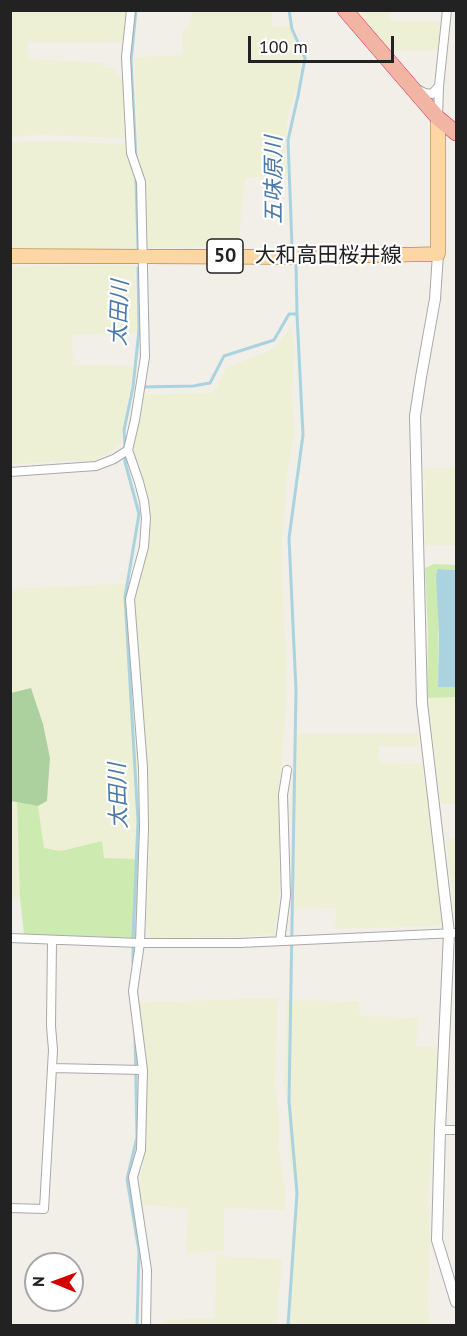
<!DOCTYPE html>
<html>
<head>
<meta charset="utf-8">
<style>
  body { margin:0 }
  #map { position:relative; width:467px; height:1336px; overflow:hidden; background:#f2efe9; font-family:"PT Sans",sans-serif }
  canvas { display:block }
  .frame { position:absolute; inset:0; border:12px solid #222; pointer-events:none }
  .north { position:absolute; left:24px; top:1252px; width:60px; height:60px; box-sizing:border-box; background:#fff; border:2px solid #a7a7a7; border-radius:50%; rotate:271deg; font-size:16px; font-weight:700; line-height:24px; text-align:center; color:#222 }
  .north::after { content:''; display:block; margin:auto; width:21px; height:27px; background:#d40000; clip-path:polygon(50% 0,100% 100%,50% 72%,0 100%) }
  .scale { position:absolute; left:248px; top:36px; width:146px; height:27px; box-sizing:border-box; border:3px solid #222; border-top:0; padding-left:8px; font-size:18px; line-height:21px; white-space:nowrap; color:#222; -webkit-text-stroke:4px #fff; paint-order:stroke }
</style>
</head>
<body>
<div id="map">
<canvas width="467" height="1336"></canvas>
<div class="frame"></div>
<div class="north">N</div>
<div class="scale">100 m</div>
</div>
<script>
const g = document.querySelector('canvas').getContext('2d');
g.lineJoin = 'round';
function paint(path, color) {
  g.fillStyle = color;
  g.fill(path, 'evenodd');
}
function strokePath(path, color, width, dash) {
  g.strokeStyle = color;
  g.lineWidth = width;
  g.lineCap = dash ? 'butt' : 'round';
  g.setLineDash(dash || []);
  g.stroke(path);
}
function label(font, color, halo, rows, align = 'center') {
  g.font = font + ' "PT Sans","Noto Sans JP",sans-serif';
  g.lineWidth = 4.5;
  g.setLineDash([]);
  g.textBaseline = 'middle';
  g.strokeStyle = halo;
  g.fillStyle = color;
  for (const [text, x, y, turn = 0] of rows) {
    g.save();
    g.translate(x, y);
    g.rotate((+turn || 0) * Math.PI / 180);
    g.textAlign = isNaN(turn) ? turn : align;
    if (halo) g.strokeText(text, 0, 0);
    g.fillText(text, 0, 0);
    g.restore();
  }
}
const farmland = new Path2D(`
  M 11,11 L 128,11 L 124,42 L 28,42 L 29,59 L 103,63 L 104,68 L 116,68 L 117,77 L 124,77 L 127,135 L 125,138 L 41,135 L 11,137 Z
  M 192,11 L 272,11 L 273,27 L 290,24 L 302,57 L 297,87 L 289,112 L 285,143 L 288,176 L 245,178 L 238,247 L 146,248 L 145,187 L 141,175 L 138,152 L 134,57 L 183,55 L 183,30 L 188,29 Z
  M 356,11 L 390,11 L 390,21 L 440,22 L 438,50 L 391,51 Z
  M 45,141 L 125,144 L 129,148 L 136,186 L 136,249 L 11,248 L 10,142 Z
  M 136,265 L 135,278 L 138,333 L 72,335 L 73,365 L 134,366 L 120,445 L 112,452 L 92,461 L 80,462 L 76,460 L 11,465 L 11,266 Z
  M 291,326 L 294,350 L 292,399 L 295,438 L 292,441 L 292,450 L 288,470 L 282,545 L 284,627 L 287,655 L 286,707 L 279,798 L 279,906 L 275,924 L 275,934 L 271,935 L 237,937 L 149,938 L 149,928 L 146,925 L 149,857 L 149,776 L 146,753 L 135,609 L 136,595 L 149,540 L 149,508 L 133,444 L 140,398 L 148,394 L 210,393 L 216,390 L 226,368 L 275,348 Z
  M 456,467 L 456,545 L 425,546 L 425,485 L 423,469 Z
  M 131,583 L 127,597 L 127,615 L 140,778 L 140,859 L 104,858 L 102,841 L 61,851 L 43,848 L 38,806 L 47,801 L 50,758 L 43,724 L 31,688 L 11,693 L 10,589 Z
  M 456,697 L 456,804 L 441,804 L 427,698 Z
  M 296,734 L 418,734 L 419,746 L 379,746 L 379,763 L 422,764 L 440,903 L 441,926 L 335,929 L 336,908 L 291,909 L 291,802 Z
  M 10,801 L 17,802 L 20,898 L 11,898 Z
  M 446,838 L 456,838 L 456,930 L 456,929 Z
  M 278,998 L 275,1084 L 279,1113 L 279,1149 L 285,1190 L 285,1210 L 224,1208 L 224,1251 L 186,1253 L 188,1209 L 141,1205 L 140,1180 L 146,1145 L 147,1087 L 147,1065 L 138,1010 L 139,1002 Z
  M 287,1000 L 359,1001 L 360,1016 L 418,1017 L 416,1047 L 440,1047 L 428,1199 L 430,1236 L 428,1301 L 429,1325 L 286,1326 L 290,1282 L 290,1267 L 292,1264 L 294,1238 L 295,1184 L 289,1154 L 288,1105 L 284,1081 Z
  M 216,1256 L 282,1259 L 277,1325 L 164,1325 L 164,1320 L 215,1318 Z`);
const grass = new Path2D(`
  M 434,564 L 456,565 L 456,570 L 439,569 L 438,687 L 456,687 L 456,697 L 427,698 L 428,636 L 425,568 Z
  M 17,802 L 38,806 L 44,848 L 61,851 L 102,841 L 104,858 L 140,859 L 137,938 L 24,934 L 20,898 Z`);
const forest = new Path2D(`
  M 31,688 L 43,724 L 50,758 L 47,801 L 38,806 L 11,801 L 11,693 Z`);
const water = new Path2D(`
  M 438,569 L 456,570 L 456,687 L 438,687 L 439,636 L 436,575 Z`);
const stream = new Path2D(`
  M 289,10 L 292,29 L 305,58 L 298,96 L 288,140 L 292,246
  M 136,158 L 131,61 L 136,10
  M 136,180 L 138,248
  M 143,387 L 193,386 L 210,383 L 224,356 L 274,340 L 289,314 L 297,314
  M 125,447 L 124,430 L 133,387 L 139,330 L 138,268
  M 125,454 L 125,462 L 139,514 L 125,597 L 138,821 L 133,938 L 133,963
  M 135,1035 L 137,1137 L 127,1179 L 139,1251 L 137,1326
  M 288,1326 L 297,1193 L 289,1101 L 296,690 L 289,538 L 303,435 L 297,314 L 296,264`);
const minor = new Path2D(`
  M 131,10 L 126,57 L 131,153 L 141,182 L 145,357 L 135,420 L 128,450 L 139,482 L 144,501 L 146,518 L 144,547 L 130,599 L 143,768 L 144,828 L 140,943 L 133,991 L 143,1070 L 141,1150 L 133,1177 L 147,1270 L 146,1326
  M 417,89 L 425,93 L 432,94 L 439,86
  M 438,118 L 439,86 L 447,10
  M 10,472 L 96,466 L 114,459 L 128,450
  M 10,938 L 140,943 L 240,943 L 456,933
  M 280,941 L 286,896 L 283,795 L 287,770
  M 53,1068 L 143,1070
  M 440,1130 L 456,1130
  M 10,1208 L 44,1209 L 53,1050 L 51,1026 L 52,940`);
const tertiary = new Path2D(`
  M 438,254 L 435,299 L 421,377 L 415,416 L 422,703 L 449,933 L 440,1130 L 437,1240 L 456,1302`);
const primary = new Path2D(`
  M 10,256 L 286,257 L 438,254 L 438,118`);
const trunk = new Path2D(`
  M 345,10 L 438,118 L 456,133`);
const shields = [
  [225,256,36]
];
const shieldNames = [
  ["50",225,256]
];
const streetNames = [
  ["大和高田桜井線",328,256]
];
const waterNames = [
  ["五味原川",275,180,-90],
  ["太田川",120,313,-88],
  ["太田川",119,796,-92]
];
paint(farmland, '#eef0d5');
paint(grass, '#cdebb0');
paint(forest, '#add19e');
paint(water, '#aad3df');
strokePath(stream, '#aad3df', 3);
strokePath(minor, '#a9a9a9', 10);
strokePath(tertiary, '#a9a9a9', 12);
strokePath(primary, '#a06b00', 15);
strokePath(trunk, '#dc2a67', 16);
strokePath(minor, '#fff', 8);
strokePath(tertiary, '#fff', 10);
strokePath(primary, '#fcd6a4', 14);
strokePath(trunk, '#f2b4a3', 15);
for (const [x, y, w] of shields) {
  const box = new Path2D();
  box.roundRect(x - w / 2, y - 17, w, 34, 4.5);
  g.fillStyle = '#fff';
  g.fill(box);
  strokePath(box, '#222', 1.5);
}
label('bold 20px', '#222', null, shieldNames);
label('21px', '#222', '#fff', streetNames);
label('italic 22px', '#4a7aab', '#fff', waterNames);
</script>
</body>
</html>
